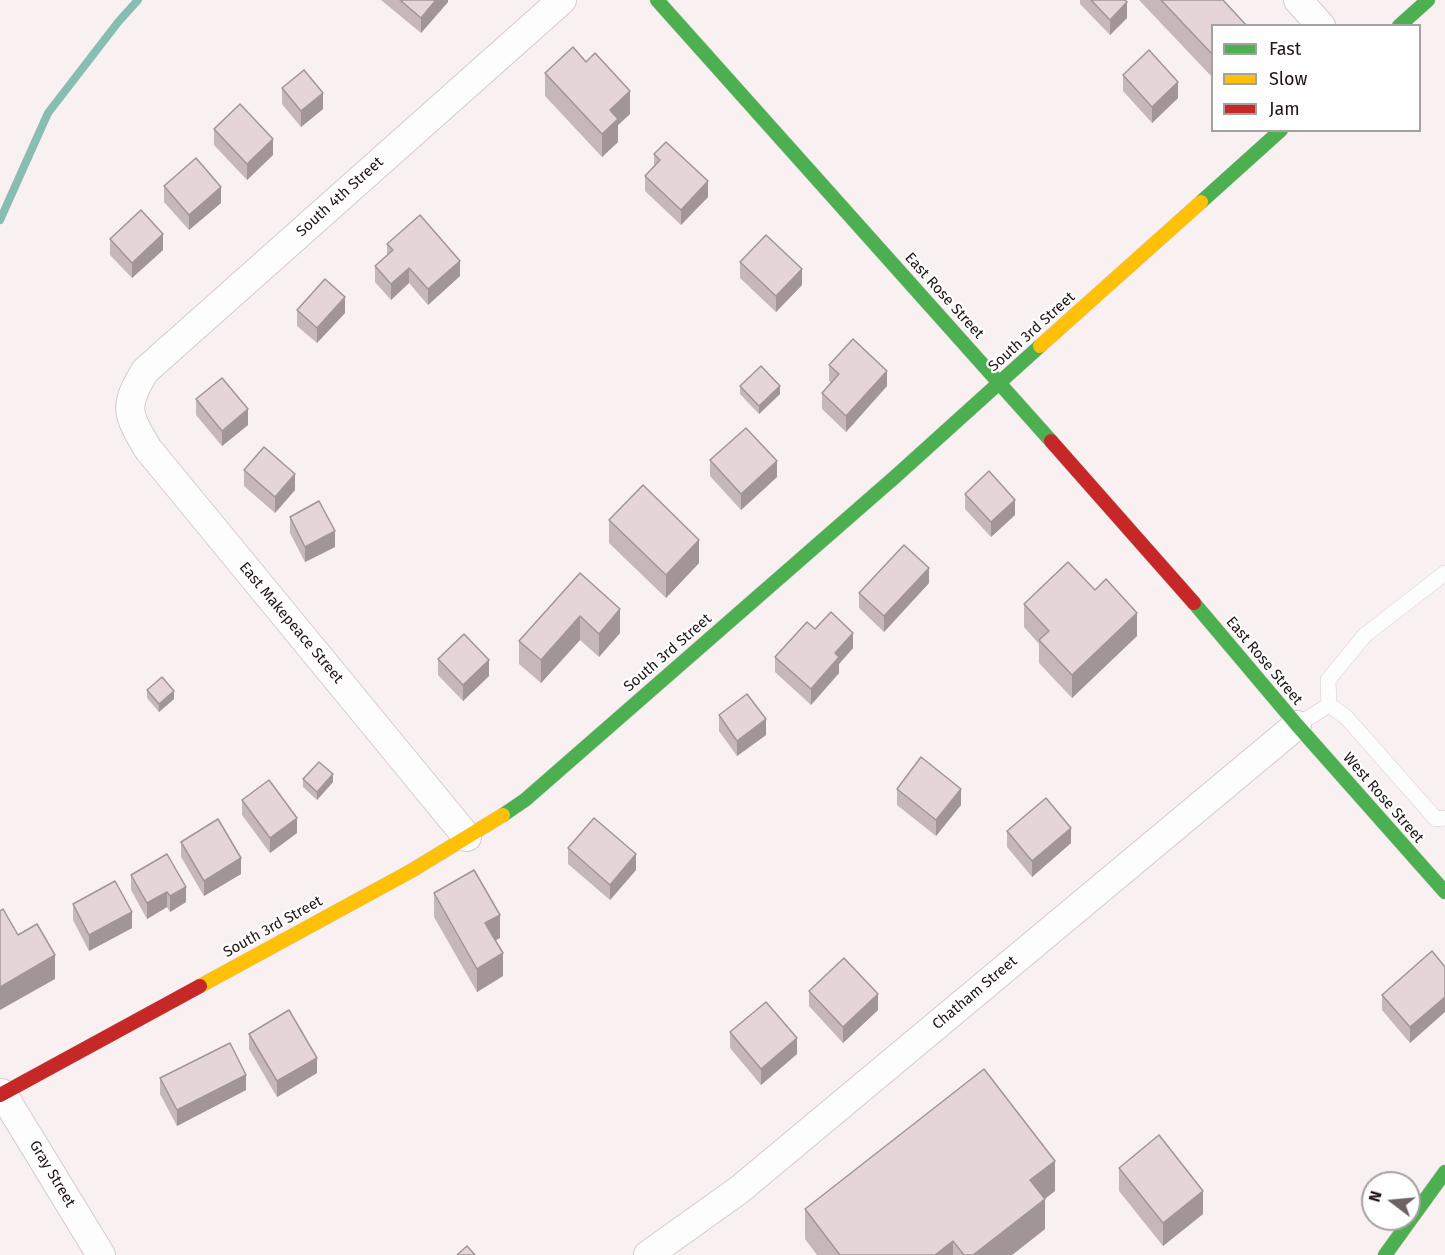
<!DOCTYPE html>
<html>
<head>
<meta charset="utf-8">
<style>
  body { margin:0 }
  #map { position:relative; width:1445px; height:1255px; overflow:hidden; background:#f8f0f1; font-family:"Fira Sans",sans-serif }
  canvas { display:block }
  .legend { position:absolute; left:1211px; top:24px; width:210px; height:108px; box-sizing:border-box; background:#fefefe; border:2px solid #a5a0a1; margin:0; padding:8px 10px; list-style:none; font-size:18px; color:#201416 }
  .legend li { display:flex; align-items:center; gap:12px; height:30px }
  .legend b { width:30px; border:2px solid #a5a0a1 }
  .north { position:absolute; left:1361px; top:1171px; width:60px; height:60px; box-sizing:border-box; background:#fefefe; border:2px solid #a5a0a1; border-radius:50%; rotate:286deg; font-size:16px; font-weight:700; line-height:24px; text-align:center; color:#201416 }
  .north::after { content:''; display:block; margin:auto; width:21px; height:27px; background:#6c6163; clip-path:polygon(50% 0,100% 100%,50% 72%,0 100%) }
</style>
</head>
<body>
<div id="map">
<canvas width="1445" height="1255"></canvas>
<ul class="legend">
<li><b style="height:8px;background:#4caf50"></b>Fast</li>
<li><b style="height:8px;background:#ffc107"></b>Slow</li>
<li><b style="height:8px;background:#c62828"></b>Jam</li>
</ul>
<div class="north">N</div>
</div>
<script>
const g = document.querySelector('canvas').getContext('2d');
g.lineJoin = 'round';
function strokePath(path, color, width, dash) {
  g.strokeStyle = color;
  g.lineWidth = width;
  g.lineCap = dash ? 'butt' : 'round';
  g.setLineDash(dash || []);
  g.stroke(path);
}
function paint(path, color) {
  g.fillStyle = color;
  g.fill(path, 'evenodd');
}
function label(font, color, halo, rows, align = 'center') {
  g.font = font + ' "Fira Sans",sans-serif';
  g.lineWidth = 4.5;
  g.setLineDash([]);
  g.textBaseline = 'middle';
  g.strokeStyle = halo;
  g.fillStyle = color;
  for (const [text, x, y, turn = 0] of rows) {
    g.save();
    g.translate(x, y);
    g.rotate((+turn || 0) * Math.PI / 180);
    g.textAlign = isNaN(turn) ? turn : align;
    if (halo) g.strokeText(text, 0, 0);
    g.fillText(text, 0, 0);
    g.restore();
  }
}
const stream = new Path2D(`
  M 0,220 L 48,113 L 119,21 L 138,0`);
const lane = new Path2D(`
  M 1445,573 L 1365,635 L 1328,680 L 1329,705 L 1346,717 L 1436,819 L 1445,818
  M 1297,725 L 1329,705`);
const street = new Path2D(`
  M 1298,0 L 1321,26
  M 467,837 L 148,449 C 127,414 123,407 145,371 L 562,0
  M 2,1093 L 101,1255
  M 648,1255 L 739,1190 L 1297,725`);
const fast = new Path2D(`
  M 657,0 L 1051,441
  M 1399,26 L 1428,0
  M 1201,202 L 1281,130
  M 1194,603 L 1297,725 L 1445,892
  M 503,815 L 525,800 L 896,476 L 1040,346
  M 1385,1255 L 1445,1172`);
const slow = new Path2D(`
  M 1040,346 L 1201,202
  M 200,986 L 411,871 L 503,815`);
const jam = new Path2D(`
  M 1051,441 L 1194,603
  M 0,1095 L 200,986`);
const wall = new Path2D(`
  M 381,0 L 448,0 L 448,2 L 421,33 Z
  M 1080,0 L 1125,0 L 1127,18 L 1110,35 L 1080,4 Z
  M 1139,0 L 1223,0 L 1212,26 L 1212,77 Z
  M 545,73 L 630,114 L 618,125 L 618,142 L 602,157 L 545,96 Z
  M 1123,75 L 1178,98 L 1152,123 L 1123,91 Z
  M 282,88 L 323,109 L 301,127 L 282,104 Z
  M 214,129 L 273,155 L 247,180 L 214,145 Z
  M 654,154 L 708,197 L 681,225 L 645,191 L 645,176 L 654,167 Z
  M 164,186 L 221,203 L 189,230 L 164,202 Z
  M 110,239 L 163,250 L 132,278 L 110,255 Z
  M 387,244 L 460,276 L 428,305 L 409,283 L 391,300 L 375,282 L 375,266 L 387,255 Z
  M 740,262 L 802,285 L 776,312 L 740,278 Z
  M 297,310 L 345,313 L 317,343 L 297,326 Z
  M 829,365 L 887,386 L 846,432 L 822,409 L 822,393 L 831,383 L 829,381 Z
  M 740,386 L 780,394 L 759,414 L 740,394 Z
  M 196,399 L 248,425 L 222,446 L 196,415 Z
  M 710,460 L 777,477 L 741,510 L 710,476 Z
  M 244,470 L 295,490 L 275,513 L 244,486 Z
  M 965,494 L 1015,515 L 991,537 L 965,509 Z
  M 290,517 L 335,547 L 305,562 L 290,533 Z
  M 609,520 L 699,563 L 666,598 L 609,543 Z
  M 580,573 L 620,633 L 599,657 L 580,640 L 541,683 L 519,664 L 519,641 Z
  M 929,583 L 884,632 L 859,608 L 859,593 Z
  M 1024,604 L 1137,636 L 1072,698 L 1039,663 L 1039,644 L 1024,627 Z
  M 815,629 L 853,648 L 839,664 L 839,673 L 811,705 L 775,672 L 775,657 Z
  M 438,659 L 489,676 L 463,701 L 438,675 Z
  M 147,690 L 174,699 L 159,712 L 147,698 Z
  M 719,715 L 766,735 L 737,756 L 719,731 Z
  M 303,779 L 333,782 L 317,800 L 303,787 Z
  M 897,789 L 961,805 L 936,836 L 897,805 Z
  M 242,800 L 297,833 L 270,853 L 242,815 Z
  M 1007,831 L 1071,843 L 1032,877 L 1007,847 Z
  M 181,842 L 241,874 L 204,896 L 181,857 Z
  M 568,848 L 636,870 L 610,900 L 568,864 Z
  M 167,854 L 186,902 L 170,912 L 167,907 L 147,919 L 131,890 L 131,875 Z
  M 434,893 L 500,938 L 495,940 L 503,976 L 477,992 L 434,917 Z
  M 73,904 L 132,928 L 89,951 L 73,920 Z
  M 1432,951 L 1410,1043 L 1382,1010 L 1382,995 Z
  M 809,991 L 878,1010 L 843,1043 L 809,1006 Z
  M 730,1032 L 797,1054 L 761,1085 L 730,1048 Z
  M 249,1034 L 317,1073 L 277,1097 L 249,1049 Z
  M 160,1078 L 246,1090 L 177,1126 L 160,1094 Z
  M 1119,1168 L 1203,1214 L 1163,1246 L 1119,1191 Z
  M 1055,1191 L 1045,1199 L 1045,1229 L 1012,1255 L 817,1255 L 805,1239 L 805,1209 Z`);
const shadedWall = new Path2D(`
  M 436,0 L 448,0 L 448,2 L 421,33 L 421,18 Z
  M 1127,2 L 1127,18 L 1110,35 L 1110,20 Z
  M 1178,82 L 1178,98 L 1152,123 L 1152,107 Z
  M 630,91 L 630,114 L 618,125 L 618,142 L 602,157 L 602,134 L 610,110 Z
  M 323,93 L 323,109 L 301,127 L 301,111 Z
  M 273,139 L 273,155 L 247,180 L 247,164 Z
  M 708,181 L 708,197 L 681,225 L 681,210 Z
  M 221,187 L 221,203 L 189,230 L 189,215 Z
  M 163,234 L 163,250 L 132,278 L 132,263 Z
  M 460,261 L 460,276 L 428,305 L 428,289 Z
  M 409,268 L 409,283 L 391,300 L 391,284 Z
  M 802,269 L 802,285 L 776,312 L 776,296 Z
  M 345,297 L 345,313 L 317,343 L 317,328 Z
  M 887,371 L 887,386 L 846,432 L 846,416 Z
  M 780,386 L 780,394 L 759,414 L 759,406 Z
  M 248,409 L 248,425 L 222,446 L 222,431 Z
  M 777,461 L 777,477 L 741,510 L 741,494 Z
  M 295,474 L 295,490 L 275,513 L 275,497 Z
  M 1015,500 L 1015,515 L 991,537 L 991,522 Z
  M 335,531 L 335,547 L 305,562 L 305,547 Z
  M 699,540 L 699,563 L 666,598 L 666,575 Z
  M 929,568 L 929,583 L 884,632 L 884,616 Z
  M 620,609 L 620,633 L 599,657 L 599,634 Z
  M 1137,613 L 1137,636 L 1072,698 L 1072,675 Z
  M 580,616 L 580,640 L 541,683 L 541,660 Z
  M 853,633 L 853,648 L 839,664 L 839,673 L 811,705 L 811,689 L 835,653 Z
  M 489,660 L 489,676 L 463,701 L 463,685 Z
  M 174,691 L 174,699 L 159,712 L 159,704 Z
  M 766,719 L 766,735 L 737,756 L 737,741 Z
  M 333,774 L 333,782 L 317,800 L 317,792 Z
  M 961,789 L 961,805 L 936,836 L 936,820 Z
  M 297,818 L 297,833 L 270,853 L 270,838 Z
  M 1071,828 L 1071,843 L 1032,877 L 1032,861 Z
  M 636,854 L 636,870 L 610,900 L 610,885 Z
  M 241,858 L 241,874 L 204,896 L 204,881 Z
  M 186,887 L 186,902 L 170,912 L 170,896 Z
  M 167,892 L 167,907 L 147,919 L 147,903 Z
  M 132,912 L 132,928 L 89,951 L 89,935 Z
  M 500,915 L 500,938 L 485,946 L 485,923 Z
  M 503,953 L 503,976 L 477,992 L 477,969 Z
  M 55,955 L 55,979 L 0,1010 L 0,987 Z
  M 878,994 L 878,1010 L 843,1043 L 843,1027 Z
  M 1445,997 L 1445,1012 L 1410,1043 L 1410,1027 Z
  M 797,1038 L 797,1054 L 761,1085 L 761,1069 Z
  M 317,1058 L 317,1073 L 277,1097 L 277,1081 Z
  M 246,1075 L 246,1090 L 177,1126 L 177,1110 Z
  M 1055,1161 L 1055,1191 L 1030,1210 L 1030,1180 Z
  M 1203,1191 L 1203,1214 L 1163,1246 L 1163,1223 Z
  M 1045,1199 L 1045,1229 L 1012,1255 L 973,1255 Z
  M 953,1241 L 953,1255 L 935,1255 Z`);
const building = new Path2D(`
  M 400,0 L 436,0 L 421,18 Z
  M 1091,0 L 1125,0 L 1127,2 L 1110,20 Z
  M 1161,0 L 1223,0 L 1247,26 L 1212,26 L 1212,54 Z
  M 573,47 L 586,62 L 595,53 L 630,91 L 610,110 L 618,119 L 602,134 L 545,73 Z
  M 1149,50 L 1178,82 L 1152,107 L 1123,75 Z
  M 304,70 L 323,93 L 301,111 L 282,88 Z
  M 240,104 L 273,139 L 247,164 L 214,129 Z
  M 666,142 L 708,181 L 681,210 L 645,176 L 660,160 L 654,154 Z
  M 196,158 L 221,187 L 189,215 L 164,186 Z
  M 141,210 L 163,234 L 132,263 L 110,239 Z
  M 420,215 L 460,261 L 428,289 L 409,268 L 391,284 L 375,266 L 393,250 L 387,244 Z
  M 766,235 L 802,269 L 776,296 L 740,262 Z
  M 325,279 L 345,297 L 317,328 L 297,310 Z
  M 853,339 L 887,371 L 846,416 L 822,393 L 839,374 L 829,365 Z
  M 761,366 L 780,386 L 759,406 L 740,386 Z
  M 222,378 L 248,409 L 222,431 L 196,399 Z
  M 746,428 L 777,461 L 741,494 L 710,460 Z
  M 264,447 L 295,474 L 275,497 L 244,470 Z
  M 989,471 L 1015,500 L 991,522 L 965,494 Z
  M 643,485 L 699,540 L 666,575 L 609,520 Z
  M 319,501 L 335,531 L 305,547 L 290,517 Z
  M 904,545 L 929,568 L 884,616 L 859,593 Z
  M 1068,562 L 1095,590 L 1106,579 L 1137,613 L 1072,675 L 1039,640 L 1049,631 L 1024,604 Z
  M 580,573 L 620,609 L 599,634 L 580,616 L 541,660 L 519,641 Z
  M 831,612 L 853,633 L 835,653 L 839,657 L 811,689 L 775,657 L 807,622 L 815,629 Z
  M 464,634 L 489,660 L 463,685 L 438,659 Z
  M 162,677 L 174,691 L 159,704 L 147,690 Z
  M 747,694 L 766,719 L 737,741 L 719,715 Z
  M 921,757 L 961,789 L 936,820 L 897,789 Z
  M 319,762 L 333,774 L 317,792 L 303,779 Z
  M 269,780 L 297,818 L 270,838 L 242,800 Z
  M 1046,798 L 1071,828 L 1032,861 L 1007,831 Z
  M 594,818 L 636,854 L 610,885 L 568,848 Z
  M 218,819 L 241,858 L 204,881 L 181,842 Z
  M 167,854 L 186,887 L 170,896 L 167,892 L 147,903 L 131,875 Z
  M 474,870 L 500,915 L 485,923 L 503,953 L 477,969 L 434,893 Z
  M 115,881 L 132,912 L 89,935 L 73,904 Z
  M 3,909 L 18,935 L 37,924 L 55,955 L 0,987 L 0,911 Z
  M 1432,951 L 1445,967 L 1445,997 L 1410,1027 L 1382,995 Z
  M 844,958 L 878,994 L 843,1027 L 809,991 Z
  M 766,1002 L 797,1038 L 761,1069 L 730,1032 Z
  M 289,1010 L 317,1058 L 277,1081 L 249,1034 Z
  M 230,1043 L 246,1075 L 177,1110 L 160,1078 Z
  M 984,1069 L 1055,1161 L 1030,1180 L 1045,1199 L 973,1255 L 964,1255 L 953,1241 L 935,1255 L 840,1255 L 805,1209 Z
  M 1159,1135 L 1203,1191 L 1163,1223 L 1119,1168 Z
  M 467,1246 L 475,1255 L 457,1255 Z`);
const streetNames = [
  ["South 4th Street",340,197,-42],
  ["East Rose Street",944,296,48],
  ["South 3rd Street",1032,332,-42],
  ["East Makepeace Street",291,623,50],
  ["South 3rd Street",668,653,-41],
  ["East Rose Street",1264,661,50],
  ["West Rose Street",1383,798,49],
  ["South 3rd Street",273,927,-29],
  ["Chatham Street",975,993,-40],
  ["Gray Street",52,1174,59]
];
strokePath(stream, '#87beb1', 8);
strokePath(lane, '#d5cbcd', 16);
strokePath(street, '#d5cbcd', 30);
strokePath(fast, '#d5cbcd', 15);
strokePath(slow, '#d5cbcd', 15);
strokePath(jam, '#d5cbcd', 15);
strokePath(lane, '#fefdfd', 15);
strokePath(street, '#fefdfd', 28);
strokePath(fast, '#4caf50', 14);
strokePath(slow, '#ffc107', 14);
strokePath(jam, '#c62828', 14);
paint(wall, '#c6b7ba');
paint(shadedWall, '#a19597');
paint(building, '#e6d5d8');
strokePath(building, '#a19597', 1.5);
label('15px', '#201416', '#fefefe', streetNames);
</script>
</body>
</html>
